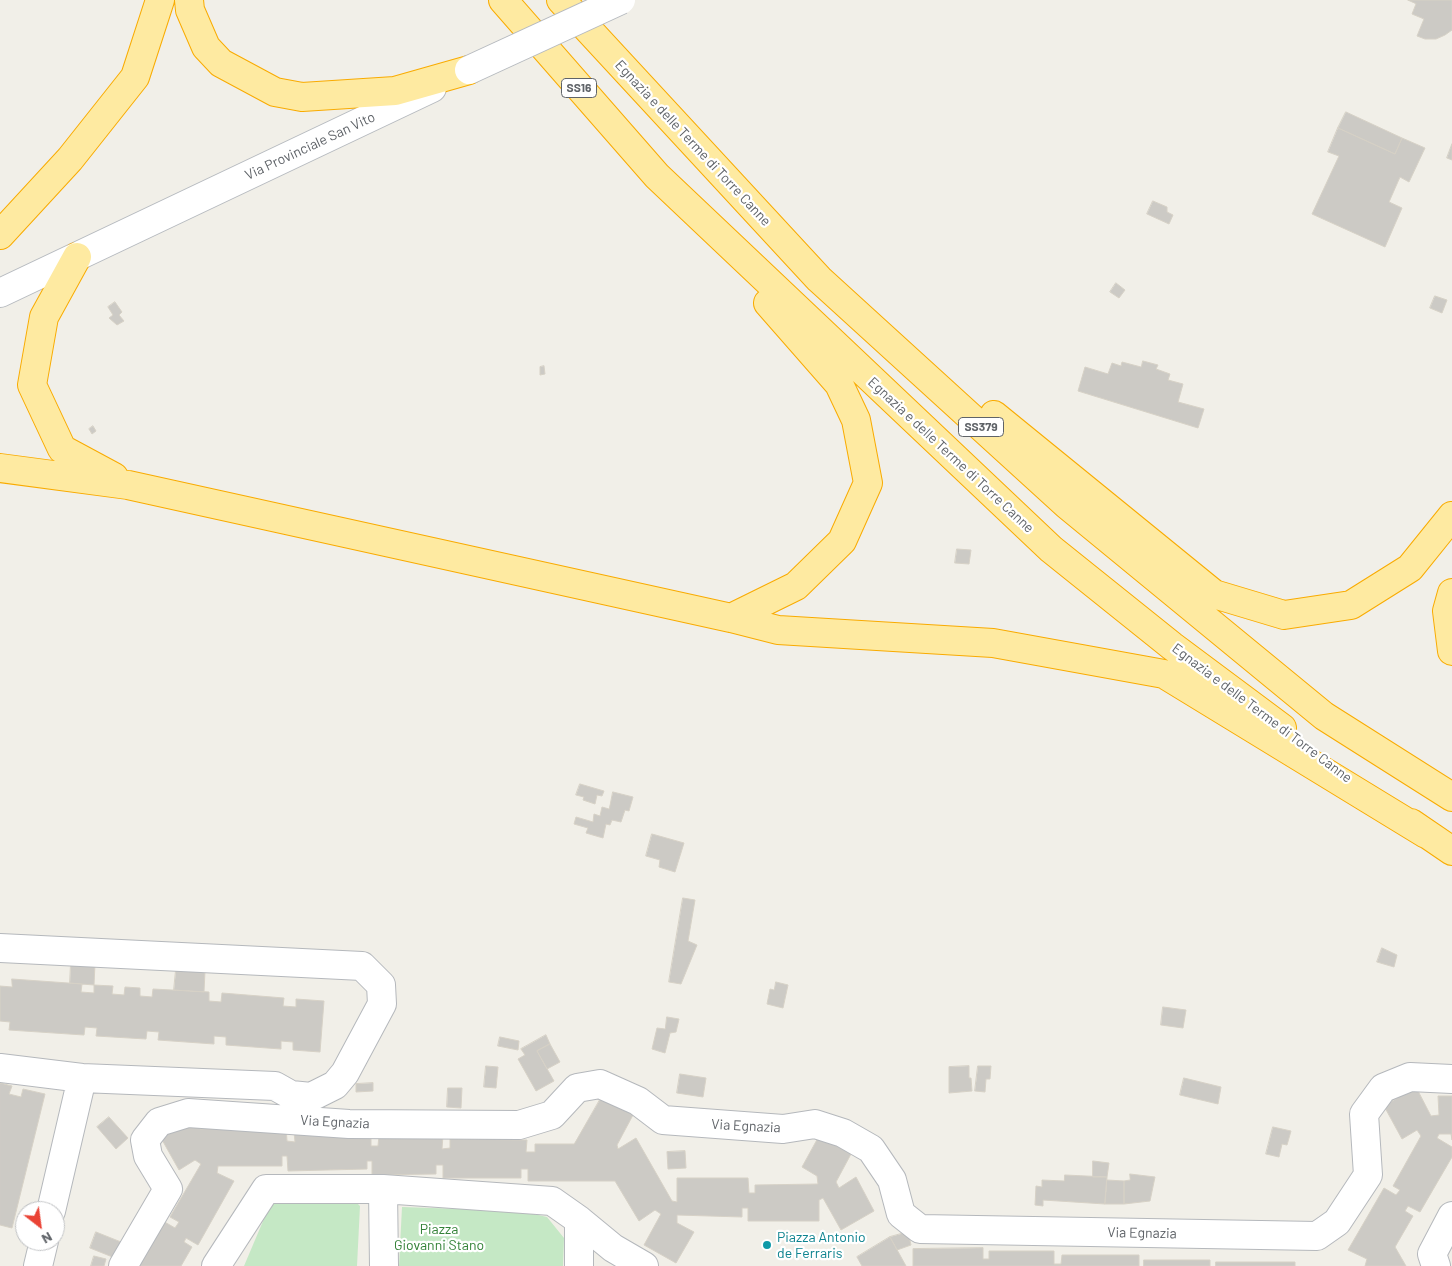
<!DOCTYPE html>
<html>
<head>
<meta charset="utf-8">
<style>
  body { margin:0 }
  #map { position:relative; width:1452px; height:1266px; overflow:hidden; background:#f1efe8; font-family:Barlow,sans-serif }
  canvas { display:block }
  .north { position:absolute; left:15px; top:1201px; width:50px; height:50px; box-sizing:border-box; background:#fff; border:1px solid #bfc1c3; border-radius:50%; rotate:150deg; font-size:14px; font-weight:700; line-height:20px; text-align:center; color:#5f6368 }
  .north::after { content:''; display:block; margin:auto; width:18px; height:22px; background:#ea4335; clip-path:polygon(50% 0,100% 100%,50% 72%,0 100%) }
</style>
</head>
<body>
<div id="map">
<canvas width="1452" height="1266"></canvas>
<div class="north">N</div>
</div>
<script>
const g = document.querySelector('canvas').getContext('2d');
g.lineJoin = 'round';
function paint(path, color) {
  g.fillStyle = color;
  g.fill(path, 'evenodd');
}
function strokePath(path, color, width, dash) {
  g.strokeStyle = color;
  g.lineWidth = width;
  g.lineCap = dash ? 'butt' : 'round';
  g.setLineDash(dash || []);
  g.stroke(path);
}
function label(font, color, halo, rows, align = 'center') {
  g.font = font + ' Barlow,sans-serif';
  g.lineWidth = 4.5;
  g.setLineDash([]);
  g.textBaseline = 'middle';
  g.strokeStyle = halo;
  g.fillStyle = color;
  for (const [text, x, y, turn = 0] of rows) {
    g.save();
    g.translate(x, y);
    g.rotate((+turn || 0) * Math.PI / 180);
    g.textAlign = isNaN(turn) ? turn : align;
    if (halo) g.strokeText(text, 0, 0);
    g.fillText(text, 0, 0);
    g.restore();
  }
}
const green = new Path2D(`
  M 277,1199 L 353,1199 L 360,1206 L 357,1266 L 244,1266 L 269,1207 Z
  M 402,1207 L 521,1211 L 547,1217 L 564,1238 L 563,1266 L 399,1266 Z`);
const building = new Path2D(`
  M 1408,0 L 1452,0 L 1452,30 L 1445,35 L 1436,39 L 1425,39 L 1417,36 L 1424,19 L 1412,14 L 1416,4 Z
  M 1346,112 L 1402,138 L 1395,154 L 1338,128 Z
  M 1338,128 L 1395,154 L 1402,138 L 1425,148 L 1409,182 L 1400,177 L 1389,202 L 1402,208 L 1385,247 L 1312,214 L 1339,156 L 1328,152 Z
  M 1452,144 L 1452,160 L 1447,158 Z
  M 1153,201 L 1167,207 L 1167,212 L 1173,215 L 1169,224 L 1147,214 Z
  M 1116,283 L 1125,290 L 1119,298 L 1110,292 Z
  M 1435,296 L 1447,300 L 1442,313 L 1430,308 Z
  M 115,302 L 122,312 L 119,315 L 124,321 L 117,325 L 109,318 L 113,315 L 108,307 Z
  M 1143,361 L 1158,365 L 1156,369 L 1170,374 L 1168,380 L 1183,384 L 1178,402 L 1204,409 L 1198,428 L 1078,391 L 1085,367 L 1108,374 L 1112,363 L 1121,366 L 1122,362 L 1141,367 Z
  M 544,366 L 545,374 L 540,375 L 540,367 Z
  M 93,426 L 96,431 L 92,434 L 89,429 Z
  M 957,549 L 971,550 L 969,564 L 955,563 Z
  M 580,784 L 604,791 L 602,796 L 597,795 L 595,804 L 583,800 L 584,797 L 576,795 Z
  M 613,792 L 633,797 L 629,811 L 625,810 L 621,822 L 612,820 L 610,825 L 606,824 L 603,838 L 586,833 L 588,828 L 574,824 L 576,817 L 593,822 L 594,814 L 600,816 L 602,807 L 609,809 Z
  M 652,834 L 684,843 L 675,872 L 659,867 L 660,860 L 646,856 Z
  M 683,898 L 695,900 L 688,941 L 697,945 L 681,984 L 669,982 Z
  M 1382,948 L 1397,955 L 1394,967 L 1377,962 Z
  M 71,963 L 95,964 L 94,985 L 70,983 Z
  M 176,970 L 205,971 L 204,992 L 174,990 Z
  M 12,979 L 82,984 L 81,992 L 94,993 L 94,985 L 113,986 L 112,994 L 124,995 L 125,987 L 140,988 L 140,996 L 152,997 L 153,989 L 209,992 L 209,1001 L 221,1002 L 222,993 L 284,998 L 283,1006 L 296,1007 L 296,999 L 324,1001 L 320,1052 L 293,1050 L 293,1042 L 281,1041 L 281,1049 L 226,1045 L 226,1037 L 214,1036 L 214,1044 L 158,1040 L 159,1032 L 147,1031 L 146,1039 L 96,1036 L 97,1028 L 85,1027 L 84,1035 L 9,1030 L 10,1022 L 0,1021 L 0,986 L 12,987 Z
  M 776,982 L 788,985 L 783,1008 L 767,1004 L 770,989 L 774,990 Z
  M 1163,1007 L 1186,1010 L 1183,1028 L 1161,1025 Z
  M 667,1017 L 679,1019 L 676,1032 L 670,1033 L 665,1053 L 652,1049 L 657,1028 L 665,1029 Z
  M 546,1035 L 550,1044 L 537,1051 L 554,1081 L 536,1091 L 518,1059 L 525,1055 L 521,1049 Z
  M 500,1037 L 519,1041 L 518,1050 L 498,1046 Z
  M 550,1044 L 560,1062 L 547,1069 L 537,1051 Z
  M 486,1066 L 498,1067 L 496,1088 L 484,1087 Z
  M 969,1066 L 969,1078 L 971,1078 L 972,1091 L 949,1093 L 949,1067 Z
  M 978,1066 L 991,1066 L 990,1079 L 986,1079 L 985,1092 L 975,1091 Z
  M 680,1074 L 706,1078 L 703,1097 L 677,1093 Z
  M 1184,1078 L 1221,1087 L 1218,1104 L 1180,1095 Z
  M 0,1083 L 12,1086 L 9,1094 L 21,1097 L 23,1089 L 45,1094 L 12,1228 L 0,1225 Z
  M 373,1083 L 373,1091 L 356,1092 L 356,1084 Z
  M 1416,1087 L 1431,1116 L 1439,1115 L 1438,1096 L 1452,1096 L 1452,1140 L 1451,1134 L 1439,1134 L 1437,1138 L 1452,1147 L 1452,1157 L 1420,1212 L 1408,1206 L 1405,1211 L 1413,1216 L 1395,1247 L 1406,1266 L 1365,1266 L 1367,1259 L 1348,1250 L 1384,1188 L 1396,1195 L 1400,1190 L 1393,1186 L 1421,1136 L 1417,1130 L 1402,1139 L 1384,1106 Z
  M 448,1088 L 462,1088 L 461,1108 L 447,1107 Z
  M 601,1098 L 633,1115 L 617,1145 L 618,1149 L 636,1138 L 672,1201 L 677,1202 L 677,1178 L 748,1178 L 749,1193 L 755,1193 L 755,1185 L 818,1184 L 817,1176 L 802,1167 L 819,1136 L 851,1154 L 836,1182 L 839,1188 L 856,1177 L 874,1211 L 841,1230 L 823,1198 L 819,1200 L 819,1221 L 748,1221 L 748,1208 L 742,1208 L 742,1217 L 677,1215 L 677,1223 L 694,1232 L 676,1263 L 644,1245 L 661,1214 L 655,1210 L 639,1221 L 615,1181 L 528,1181 L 528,1169 L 521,1169 L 521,1178 L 443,1178 L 443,1165 L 436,1165 L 436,1174 L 372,1175 L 372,1161 L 367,1161 L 367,1169 L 288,1171 L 287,1156 L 282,1156 L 282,1166 L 218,1166 L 217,1173 L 234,1181 L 198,1245 L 186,1238 L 184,1242 L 192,1247 L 181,1266 L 138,1266 L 163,1221 L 175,1228 L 179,1222 L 170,1217 L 201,1164 L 195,1160 L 179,1170 L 161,1138 L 194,1119 L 200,1129 L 286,1127 L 287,1141 L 295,1142 L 294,1132 L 371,1132 L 371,1146 L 378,1146 L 379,1135 L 443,1135 L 442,1149 L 450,1148 L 450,1139 L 527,1140 L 526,1152 L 535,1152 L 535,1144 L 574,1144 Z
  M 109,1117 L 128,1138 L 116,1149 L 97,1127 Z
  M 1273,1127 L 1291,1131 L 1287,1145 L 1282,1144 L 1279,1157 L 1266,1154 Z
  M 685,1151 L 686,1168 L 668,1169 L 667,1152 Z
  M 1093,1161 L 1109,1163 L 1107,1177 L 1093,1177 Z
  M 1130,1174 L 1155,1177 L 1150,1201 L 1124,1204 L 1124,1181 L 1130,1180 Z
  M 1065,1175 L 1107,1177 L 1105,1204 L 1043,1200 L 1043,1206 L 1035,1205 L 1036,1186 L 1042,1187 L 1042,1180 L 1064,1181 Z
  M 1107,1180 L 1124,1181 L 1124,1204 L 1105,1204 Z
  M 96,1232 L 121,1242 L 115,1258 L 90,1248 Z
  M 908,1232 L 911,1245 L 897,1250 L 890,1237 Z
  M 890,1237 L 906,1266 L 862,1266 L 857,1257 Z
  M 983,1248 L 983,1259 L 989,1259 L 989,1251 L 1054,1251 L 1054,1264 L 1061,1264 L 1062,1255 L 1139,1255 L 1139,1266 L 913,1266 L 913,1249 Z
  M 94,1256 L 106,1259 L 104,1266 L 91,1266 Z
  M 1144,1260 L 1210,1260 L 1210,1266 L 1144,1266 Z
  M 1216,1262 L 1295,1262 L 1295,1266 L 1216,1266 Z`);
const minor = new Path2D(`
  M 0,948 L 362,966 L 381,985 L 382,1004 L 345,1073 L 335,1085 L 311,1097 L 291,1095 L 275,1086 L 82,1078 L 0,1068
  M 383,1189 L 384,1266
  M 51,1211 L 82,1078
  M 38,1266 L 44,1241
  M 123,1266 L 168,1189 L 148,1156 L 145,1140 L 159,1122 L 188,1113 L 349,1124 L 519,1125 L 552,1115 L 577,1088 L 600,1084 L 638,1101 L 663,1120 L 783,1129 L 815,1124 L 843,1133 L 871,1149 L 892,1180 L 901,1214 L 920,1229 L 1317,1236 L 1337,1222 L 1368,1175 L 1364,1114 L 1383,1088 L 1410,1077 L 1452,1079
  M 216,1266 L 266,1189 L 383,1189 L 552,1201 L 579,1220 L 613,1248 L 644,1266
  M 579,1266 L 579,1220
  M 1436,1266 L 1432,1254 L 1452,1216`);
const secondary = new Path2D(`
  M 0,293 L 432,88`);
const trunk = new Path2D(`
  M 189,0 L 190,10 L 206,47 L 221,63 L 275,92 L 302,97 L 395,91 L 469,70
  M 503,0 L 657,176 L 1051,549 L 1172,646 L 1282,728
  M 561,0 L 819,279 L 1067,505 L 1324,716 L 1452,797
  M 0,235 L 70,159 L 135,77 L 160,0
  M 77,257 L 44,317 L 32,385 L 62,449 L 114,477
  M 994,415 L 1214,594 L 1284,615 L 1351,605 L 1410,568 L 1452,516
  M 0,468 L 128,485 L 731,618 L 778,630 L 993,643 L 1164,674 L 1426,834
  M 1452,593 L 1447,611 L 1452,651
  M 731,618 L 796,586 L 842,541 L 868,483 L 856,420 L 839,384 L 768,303
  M 1411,823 L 1452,851`);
const secondaryBridge = new Path2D(`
  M 469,70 L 621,0`);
const markers = [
  [767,1245,5,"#0f9aa8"]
];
const shields = [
  [579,88,35],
  [981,427,45]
];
const shieldNames = [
  ["SS16",579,88],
  ["SS379",981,427]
];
const streetNames = [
  ["Egnazia e delle Terme di Torre Canne",693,143,47],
  ["Via Provinciale San Vito",310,146,-25],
  ["Egnazia e delle Terme di Torre Canne",951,455,43],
  ["Egnazia e delle Terme di Torre Canne",1262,713,37],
  ["Via Egnazia",335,1122,3],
  ["Via Egnazia",746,1126,3],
  ["Via Egnazia",1142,1233,1]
];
const parkNames = [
  ["Piazza",439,1229],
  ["Giovanni Stano",439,1245]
];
const cultureNames = [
  ["Piazza Antonio",777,1237],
  ["de Ferraris",777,1253]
];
paint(green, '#c5e8c5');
paint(building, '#cccac5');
strokePath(building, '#d6d1c6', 1);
strokePath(minor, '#b5b8bc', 30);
strokePath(secondary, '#b6babf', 30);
strokePath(trunk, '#f9ab00', 30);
strokePath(minor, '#fff', 28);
strokePath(secondary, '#fff', 28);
strokePath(trunk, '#feeaa1', 28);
strokePath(secondaryBridge, '#b6babf', 30, []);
strokePath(secondaryBridge, '#fff', 28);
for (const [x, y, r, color] of markers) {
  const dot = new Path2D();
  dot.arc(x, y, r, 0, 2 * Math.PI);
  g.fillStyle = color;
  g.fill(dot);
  strokePath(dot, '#fff', 2);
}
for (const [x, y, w] of shields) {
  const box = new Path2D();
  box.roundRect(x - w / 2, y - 9.5, w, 19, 4);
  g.fillStyle = '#fff';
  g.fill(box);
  strokePath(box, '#5f6368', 1);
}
label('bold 12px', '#5f6368', null, shieldNames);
label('14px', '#5f6368', '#fff', streetNames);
label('14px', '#348238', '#fff', parkNames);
label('14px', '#0d838f', '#fff', cultureNames, 'left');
</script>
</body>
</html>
